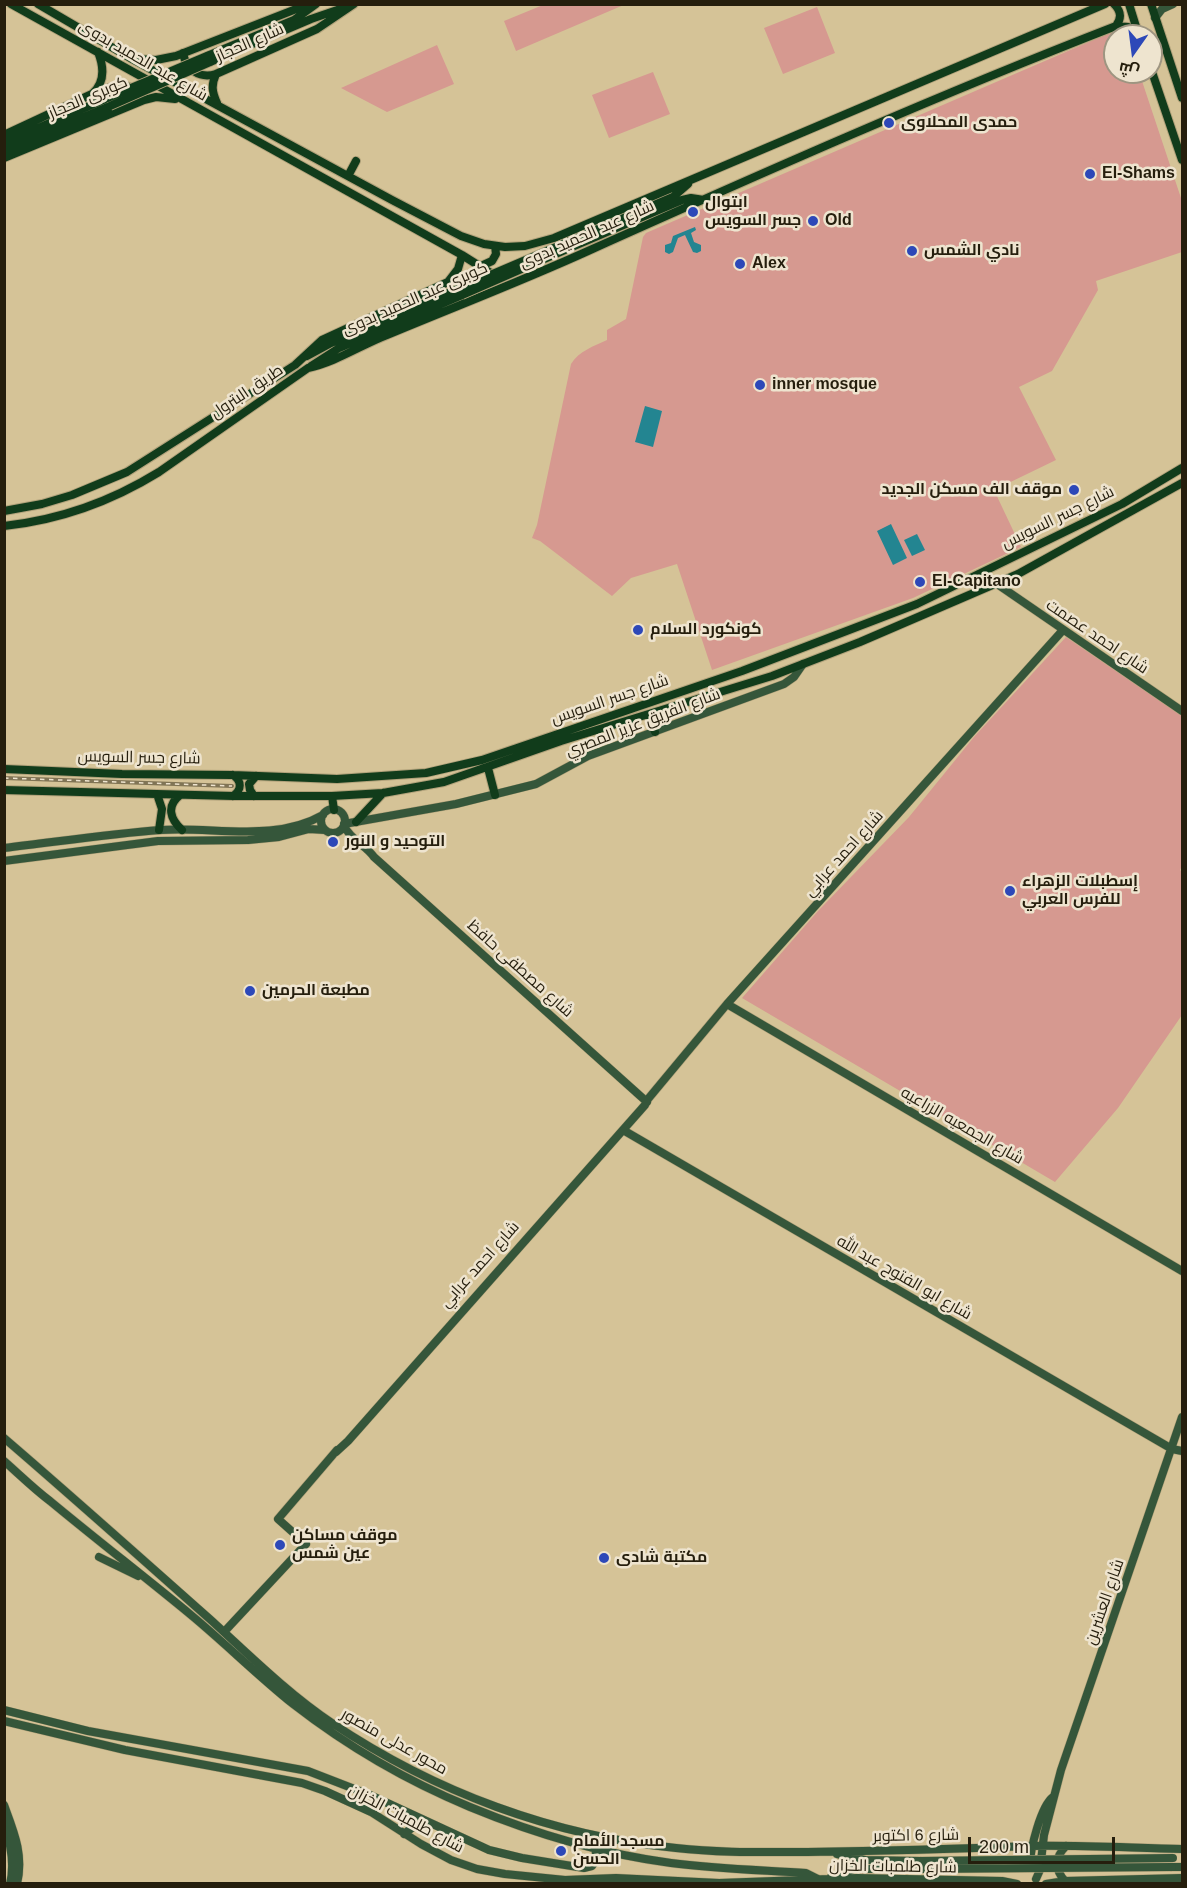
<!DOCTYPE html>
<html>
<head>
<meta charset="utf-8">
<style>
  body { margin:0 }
  #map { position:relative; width:1187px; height:1888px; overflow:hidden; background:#d5c397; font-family:Helvetica,Cairo,sans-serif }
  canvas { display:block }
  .frame { position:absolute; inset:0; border:6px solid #251e0d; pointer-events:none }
  .north { position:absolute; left:1103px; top:24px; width:60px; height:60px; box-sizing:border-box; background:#eee4cf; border:2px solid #9e9581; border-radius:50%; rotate:194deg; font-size:16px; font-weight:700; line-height:24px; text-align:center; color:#251e0d }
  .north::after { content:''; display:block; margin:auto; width:21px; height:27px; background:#2d48b8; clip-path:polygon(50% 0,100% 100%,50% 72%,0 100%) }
  .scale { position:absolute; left:968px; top:1837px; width:147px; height:27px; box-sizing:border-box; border:3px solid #251e0d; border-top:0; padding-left:8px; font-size:18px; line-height:21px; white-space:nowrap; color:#251e0d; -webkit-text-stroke:4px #eee4cf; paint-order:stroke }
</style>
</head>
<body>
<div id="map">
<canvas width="1187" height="1888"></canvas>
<div class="frame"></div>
<div class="north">ش</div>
<div class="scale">200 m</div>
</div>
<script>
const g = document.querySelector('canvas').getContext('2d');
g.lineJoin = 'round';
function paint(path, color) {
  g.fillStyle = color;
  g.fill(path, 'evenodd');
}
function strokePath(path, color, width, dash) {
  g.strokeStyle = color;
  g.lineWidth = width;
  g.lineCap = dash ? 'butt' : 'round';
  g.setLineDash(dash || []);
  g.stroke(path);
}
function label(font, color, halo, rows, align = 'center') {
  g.font = font + ' Helvetica,Cairo,sans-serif';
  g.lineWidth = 5;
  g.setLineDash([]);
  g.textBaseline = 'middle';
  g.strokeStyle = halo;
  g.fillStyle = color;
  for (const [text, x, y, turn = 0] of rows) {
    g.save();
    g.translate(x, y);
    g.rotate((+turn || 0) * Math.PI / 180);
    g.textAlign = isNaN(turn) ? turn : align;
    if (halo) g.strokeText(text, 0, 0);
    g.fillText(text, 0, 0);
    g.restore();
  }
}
const green = new Path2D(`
  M 626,4 L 516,51 L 504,21 L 543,5 Z
  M 817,7 L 835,53 L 783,74 L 764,28 Z
  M 1119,29 L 1125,31 L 1126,36 L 1115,36 L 1115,72 L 1139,72 L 1182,201 L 1182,252 L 1096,281 L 1098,290 L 1052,371 L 1019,387 L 1056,460 L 994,490 L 1021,547 L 913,598 L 712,670 L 677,564 L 631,578 L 612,596 L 540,541 L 532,538 L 537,525 L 571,364 C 579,351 594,346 607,340 L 607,330 L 626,319 L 643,237 L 646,233 Z
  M 437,45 L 454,84 L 387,112 L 341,88 Z
  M 653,72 L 670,114 L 609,138 L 592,95 Z
  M 1066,637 L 1182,716 L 1182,866 L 1180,870 L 1182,872 L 1182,1015 L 1118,1108 L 1055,1182 L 742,998 L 818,911 L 909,817 L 974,737 Z`);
const water = new Path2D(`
  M 695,227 L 696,230 L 691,233 L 694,242 L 701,245 L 701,251 L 697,253 L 693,252 L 685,235 L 678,238 L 673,252 L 669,254 L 665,252 L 665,245 L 671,243 L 673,236 Z
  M 645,406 L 662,411 L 653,447 L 635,442 Z
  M 891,524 L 907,558 L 893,565 L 877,531 Z
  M 917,534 L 925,550 L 912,556 L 904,540 Z`);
const secondary = new Path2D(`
  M 1155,18 L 1162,9 L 1173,4
  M 997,584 L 1182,711
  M321 821a12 12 0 1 1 24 0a12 12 0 1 1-24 0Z
  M 344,824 L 456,804 L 536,784 L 588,756 L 784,684 L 794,677 L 803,664
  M 344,825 C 349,839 366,845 374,857 L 647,1102
  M 4,848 C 56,842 108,834 160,830 C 213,826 274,843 323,815
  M 4,861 L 158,841 L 248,840 L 279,837 L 309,829 L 325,830
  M 727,1004 L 1182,1271
  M 623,1130 L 1172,1449 L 1182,1451
  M 4,1438 C 74,1498 143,1560 212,1621 C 249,1655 291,1696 332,1723 C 435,1792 553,1836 676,1848 C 719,1853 763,1852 807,1852 C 882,1851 956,1849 1031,1846 C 1081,1845 1132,1848 1182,1849
  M 336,1452 L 348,1441 L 645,1105 L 648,1099 L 727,1004 L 1063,630
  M 4,1461 C 20,1475 34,1489 50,1501 C 97,1540 145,1577 191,1615 C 226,1644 258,1676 293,1704 C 347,1746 407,1781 470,1807 C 533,1833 603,1854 671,1863 C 716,1869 761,1870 806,1873 L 818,1879
  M 99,1557 L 138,1576
  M 224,1632 L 306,1544 L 278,1519 L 337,1450
  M 4,1710 L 88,1731 L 308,1771 L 370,1795 L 489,1850 L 522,1858 L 584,1868 L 592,1866 L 597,1859 L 595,1848
  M 4,1721 L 125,1750 L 302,1783 L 325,1791 L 371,1812 L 421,1844 L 451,1860 L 477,1869 L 505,1874 L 565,1880 L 616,1878 L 719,1883 L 857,1878 L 1002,1881 L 1017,1884
  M 4,1805 C 14,1832 24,1855 17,1884
  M 4,1825 C 11,1844 15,1863 10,1884
  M 404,1834 L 413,1827 L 414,1816
  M 837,1854 L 865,1860 L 920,1861
  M 1030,1865 C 1030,1849 1041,1806 1053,1797
  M 1172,1867 L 1182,1867
  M 831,1877 L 854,1869 L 921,1869
  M 1036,1879 L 1040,1870 L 1044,1835 L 1061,1770 L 1182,1417
  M 1065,1881 C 1054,1869 1055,1857 1066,1846
  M 1046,1884 L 1065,1881 L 1182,1878`);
const primary = new Path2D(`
  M 11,4 L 462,255 L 497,277
  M 38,4 L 132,59 L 392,200 L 461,236 L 484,244 L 505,247 L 525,246 L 554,238 L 1105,4
  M 1114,4 C 1121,11 1122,18 1116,26
  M 1129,4 L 1138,33
  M 1151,4 L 1182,98
  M 183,53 C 186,70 200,79 216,74
  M 207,56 L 294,20 L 316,4
  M 137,59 L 156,60 L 176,56 L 309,4
  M 210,62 L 311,19 L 346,7
  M 1151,69 L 1182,160
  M 94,93 C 108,89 124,78 134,92
  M 217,103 C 212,92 211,85 216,74 L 317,29 L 354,4
  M 4,135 L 92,94 C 105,83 104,67 98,52
  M 4,143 L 105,99
  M 4,151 L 110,106
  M 4,158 L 144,100 L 156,97 L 175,99
  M 348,176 L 356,161
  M 563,244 L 673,197 L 688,184
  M 567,249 L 682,200 L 691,198 L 704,200
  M 481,266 L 492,261 L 496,254 L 495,246
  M 449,281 C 461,277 470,275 477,286
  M 307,356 L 331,343 L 460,288
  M 311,366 L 339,348 L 462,295
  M 4,511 L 42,504 L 72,495 L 127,472 L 295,365 L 322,340 L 448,282 L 458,269 L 462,255
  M 4,526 C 60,520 112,501 159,472 L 308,368 C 336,362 361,345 387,335 C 454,307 522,281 588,251 C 762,173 938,95 1116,26 L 1128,27 L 1138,33
  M 649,714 L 655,732
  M 488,768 L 495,795
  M 4,769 L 122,774 L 232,775 L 337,779 L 426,773 L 482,760 L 742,671 L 917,604 L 1122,504 L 1182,468
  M 233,775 C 242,781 242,790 233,796
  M 4,790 L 233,796 L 332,796 L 383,793 L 444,782 L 561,741 L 772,676 L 860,642 L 1018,574 L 1182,483
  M 157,794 L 162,809 L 159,830
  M 180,795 C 166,806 170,819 182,830
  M 254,796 L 250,790 L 249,784 L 256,776
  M 332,796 L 334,810
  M 356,822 L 383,793`);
const rail = new Path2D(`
  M 4,778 L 232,786`);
const secondaryBridge = new Path2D(`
  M 920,1861 L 1173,1858
  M 921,1869 L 1172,1867`);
const primaryBridge = new Path2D(`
  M 105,99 L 207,56
  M 110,106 L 210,62
  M 460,288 L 563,244
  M 462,295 L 567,249`);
const markers = [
  [889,123,6,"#2d48b8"],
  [1090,174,6,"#2d48b8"],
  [693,212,6,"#2d48b8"],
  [813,221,6,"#2d48b8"],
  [912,251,6,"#2d48b8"],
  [740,264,6,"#2d48b8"],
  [760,385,6,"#2d48b8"],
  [1074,490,6,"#2d48b8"],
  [920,582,6,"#2d48b8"],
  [638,630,6,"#2d48b8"],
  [333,842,6,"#2d48b8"],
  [1010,891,6,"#2d48b8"],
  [250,991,6,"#2d48b8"],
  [280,1545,6,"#2d48b8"],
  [604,1558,6,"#2d48b8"],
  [561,1851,6,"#2d48b8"]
];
const streetNames = [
  ["شارع الحجاز",250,43,-24],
  ["شارع عبد الحميد بدوى",143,61,30],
  ["كوبرى الحجاز",88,98,-23],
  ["شارع عبد الحميد بدوى",587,235,-24],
  ["كوبرى عبد الحميد بدوى",415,299,-24],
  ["طريق البترول",247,392,-34],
  ["شارع جسر السويس",1058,518,-26],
  ["شارع احمد عصمت",1097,637,34],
  ["شارع جسر السويس",610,700,-19],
  ["شارع الفريق عزيز المصري",643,723,-21],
  ["شارع جسر السويس",139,758,1],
  ["شارع احمد عرابي",844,854,-48],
  ["شارع مصطفى حافظ",520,969,42],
  ["شارع الجمعيه الزراعيه",962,1126,30],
  ["شارع احمد عرابي",480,1265,-48],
  ["شارع ابو الفتوح عبد الله",904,1278,30],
  ["شارع العشرين",1105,1602,-71],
  ["محور عدلى منصور",394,1742,29],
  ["شارع طلمبات الخزان",406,1819,28],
  ["شارع 6 اكتوبر",916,1836,-1],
  ["شارع طلمبات الخزان",893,1867,1]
];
const poiNames = [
  ["حمدى المحلاوى",901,123],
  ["El-Shams",1102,174],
  ["ابتوال",705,203],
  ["جسر السويس",705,221],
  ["Old",825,221],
  ["نادي الشمس",924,251],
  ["Alex",752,264],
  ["inner mosque",772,385],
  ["موقف الف مسكن الجديد",1062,490,"right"],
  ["El-Capitano",932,582],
  ["كونكورد السلام",650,630],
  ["التوحيد و النور",345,842],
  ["إسطبلات الزهراء",1022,882],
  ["للفرس العربي",1022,900],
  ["مطبعة الحرمين",262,991],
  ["موقف مساكن",292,1536],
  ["عين شمس",292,1554],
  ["مكتبة شادى",616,1558],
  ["مسجد الأمام",573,1842],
  ["الحسن",573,1860]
];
paint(green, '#d69990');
paint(water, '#238591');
strokePath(secondary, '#b2a27b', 9);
strokePath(primary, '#b2a27b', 10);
strokePath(secondary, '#35563a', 8);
strokePath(primary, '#113c1b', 8);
strokePath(rail, '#807455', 4);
strokePath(rail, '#eee4cf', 1.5, [4.5]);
strokePath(secondaryBridge, '#b2a27b', 9, []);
strokePath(primaryBridge, '#b2a27b', 10, []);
strokePath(secondaryBridge, '#35563a', 8);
strokePath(primaryBridge, '#113c1b', 8);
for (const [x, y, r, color] of markers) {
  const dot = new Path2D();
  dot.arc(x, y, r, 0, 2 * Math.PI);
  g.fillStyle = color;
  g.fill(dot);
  strokePath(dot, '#eee4cf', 2);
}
label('16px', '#251e0d', '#eee4cf', streetNames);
label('bold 16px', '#251e0d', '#eee4cf', poiNames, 'left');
</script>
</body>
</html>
